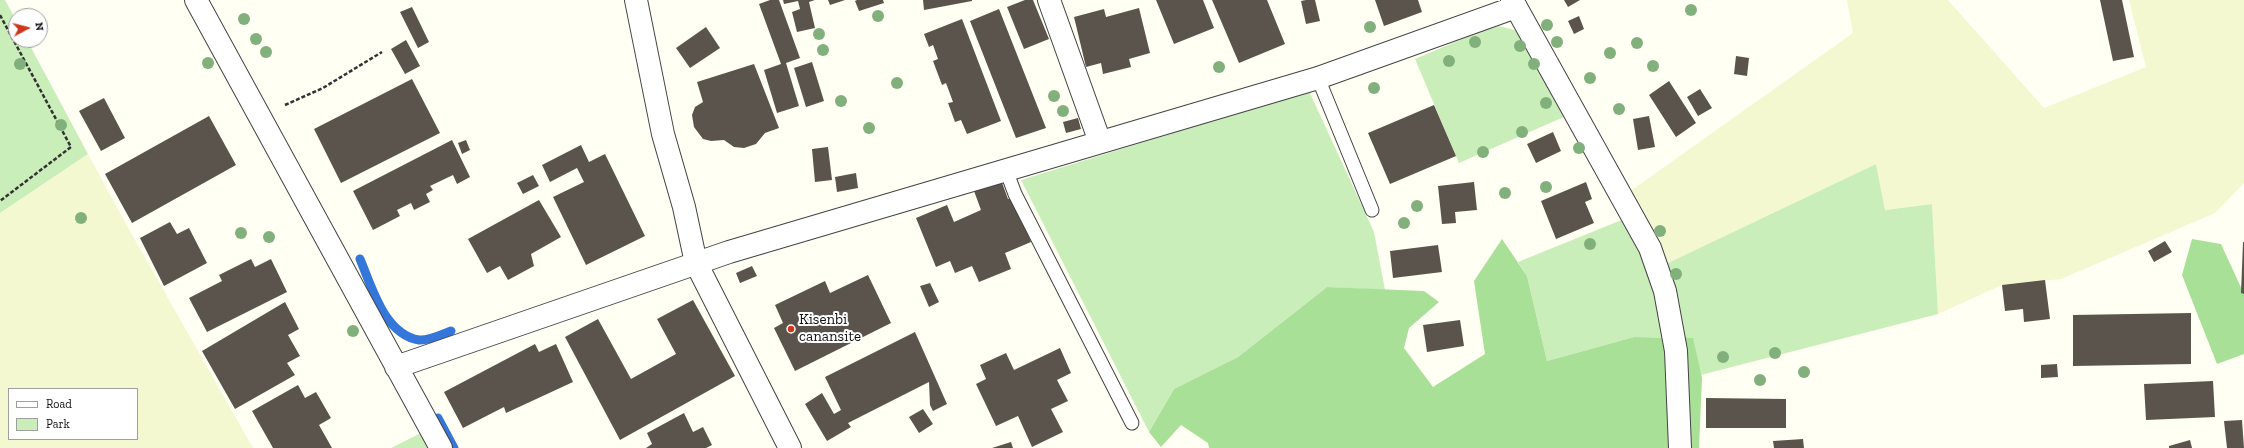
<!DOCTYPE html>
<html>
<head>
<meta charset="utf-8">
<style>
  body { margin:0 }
  #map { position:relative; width:2244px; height:448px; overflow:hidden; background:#fffff4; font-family:"Zilla Slab",serif }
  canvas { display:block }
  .legend { position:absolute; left:8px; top:388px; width:130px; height:52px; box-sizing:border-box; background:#fff; border:1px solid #9f9f9f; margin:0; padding:5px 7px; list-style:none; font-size:12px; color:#101010 }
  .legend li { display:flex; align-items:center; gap:8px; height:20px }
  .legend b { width:20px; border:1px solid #9f9f9f }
  .north { position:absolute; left:8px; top:8px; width:40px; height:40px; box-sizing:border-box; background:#fff; border:1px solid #9f9f9f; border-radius:50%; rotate:83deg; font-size:11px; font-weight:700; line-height:16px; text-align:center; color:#101010 }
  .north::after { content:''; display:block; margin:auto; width:14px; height:18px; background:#ce371b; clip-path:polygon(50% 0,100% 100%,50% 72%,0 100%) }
</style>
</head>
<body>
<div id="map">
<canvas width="2244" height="448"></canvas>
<ul class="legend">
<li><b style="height:5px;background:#fff"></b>Road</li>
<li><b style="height:11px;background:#caeeb9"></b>Park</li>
</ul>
<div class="north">N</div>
</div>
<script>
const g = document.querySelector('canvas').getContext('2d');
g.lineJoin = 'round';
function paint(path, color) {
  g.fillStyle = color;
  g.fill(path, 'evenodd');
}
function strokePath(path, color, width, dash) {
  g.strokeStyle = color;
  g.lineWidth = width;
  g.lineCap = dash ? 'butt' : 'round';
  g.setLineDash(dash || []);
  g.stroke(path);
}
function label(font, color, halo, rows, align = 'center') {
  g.font = font + ' "Zilla Slab",serif';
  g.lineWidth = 4;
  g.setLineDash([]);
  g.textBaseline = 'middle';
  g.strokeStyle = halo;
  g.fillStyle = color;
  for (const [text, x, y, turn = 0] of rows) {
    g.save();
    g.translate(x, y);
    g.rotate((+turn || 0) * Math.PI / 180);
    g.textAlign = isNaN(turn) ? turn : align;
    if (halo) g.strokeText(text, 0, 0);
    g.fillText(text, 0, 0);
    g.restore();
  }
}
const farmland = new Path2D(`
  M 1847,0 L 1948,0 L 2044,108 L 2146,67 L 2129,0 L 2244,0 L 2244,183 L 2215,213 L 2061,279 L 2002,285 L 1938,314 L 1932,204 L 1885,210 L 1876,164 L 1668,263 L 1629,192 L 1853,33 Z
  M 88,154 L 126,224 L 253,448 L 0,448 L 0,213 ZM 9,389 L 137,389 L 137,439 L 9,439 Z`);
const green = new Path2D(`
  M 0,0 L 5,0 L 16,20 L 16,40 L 27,40 L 88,154 L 0,213 Z
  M 1499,26 L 1522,32 L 1566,116 L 1459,163 L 1415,59 L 1481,31 Z
  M 1309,91 L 1374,232 L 1385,290 L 1327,287 L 1238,357 L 1174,389 L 1149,432 L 1021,180 Z
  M 1876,164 L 1885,210 L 1932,204 L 1938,314 L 1689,378 L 1668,263 Z
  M 1624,219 L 1656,283 L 1666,337 L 1634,337 L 1547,361 L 1527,276 L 1518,262 Z
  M 423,432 L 431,448 L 391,448 Z`);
const forest = new Path2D(`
  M 1502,239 L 1527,276 L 1547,361 L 1634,337 L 1693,338 L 1702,378 L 1699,448 L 1209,448 L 1208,443 L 1181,425 L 1161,447 L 1149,432 L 1174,389 L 1238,357 L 1327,287 L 1424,291 L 1439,302 L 1409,328 L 1404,348 L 1433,387 L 1485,354 L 1474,281 Z
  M 2192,239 L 2221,244 L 2244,294 L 2244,354 L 2217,364 L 2182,275 Z`);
const stream = new Path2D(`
  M 360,259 C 372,287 384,334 419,340 C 428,341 443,334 451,331
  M 438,418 L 454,448`);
const building = new Path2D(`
  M 770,0 L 779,0 L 800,58 L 786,63 L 799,106 L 777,113 L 764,70 L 781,64 L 759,4 Z
  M 783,0 L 815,0 L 809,2 L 815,28 L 797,32 L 792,12 L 800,9 L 798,1 L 784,4 Z
  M 828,0 L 845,0 L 830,5 Z
  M 857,0 L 883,0 L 884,3 L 859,11 L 855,1 Z
  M 923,0 L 972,0 L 972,1 L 924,10 Z
  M 1025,0 L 1033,0 L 1049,39 L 1024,49 L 1007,7 Z
  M 1156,0 L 1203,0 L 1214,28 L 1174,44 Z
  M 1212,0 L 1267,0 L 1285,44 L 1239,63 Z
  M 1306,0 L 1315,0 L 1320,21 L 1306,24 L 1301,1 Z
  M 1375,0 L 1418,0 L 1422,12 L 1384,26 Z
  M 1564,0 L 1580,0 L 1568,7 Z
  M 2100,0 L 2122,0 L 2134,57 L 2113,61 Z
  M 412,7 L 429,42 L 418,48 L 400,12 Z
  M 1139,8 L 1150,53 L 1129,59 L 1131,67 L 1103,74 L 1101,63 L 1086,67 L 1074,17 L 1104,9 L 1106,17 Z
  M 999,9 L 1046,128 L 1016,138 L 970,21 Z
  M 1579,16 L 1584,29 L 1574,34 L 1568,21 Z
  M 962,19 L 1001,121 L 967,134 L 961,120 L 955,122 L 948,103 L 953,102 L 946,83 L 942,85 L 933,61 L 938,59 L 933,45 L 929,47 L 924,34 Z
  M 706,27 L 720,48 L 690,68 L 676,48 Z
  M 406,40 L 420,66 L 405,74 L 391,49 Z
  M 1736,56 L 1749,58 L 1747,76 L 1734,74 Z
  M 812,62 L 824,101 L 806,107 L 794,68 Z
  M 754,64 L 779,128 L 765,133 L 756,144 L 744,148 L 734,147 L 724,140 L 711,141 L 703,139 L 694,127 L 692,115 L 695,107 L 703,102 L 697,82 Z
  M 412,79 L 440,133 L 341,183 L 314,129 Z
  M 1669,81 L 1696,123 L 1676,137 L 1649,95 Z
  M 1700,89 L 1712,108 L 1698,116 L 1687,97 Z
  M 104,98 L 125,138 L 101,151 L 79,111 Z
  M 1434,105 L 1456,156 L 1390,184 L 1368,133 Z
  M 209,116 L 236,165 L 132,223 L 105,174 Z
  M 1649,116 L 1655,147 L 1638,150 L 1633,119 Z
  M 1078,118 L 1081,129 L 1066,133 L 1063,122 Z
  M 1553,132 L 1561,151 L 1536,163 L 1527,144 Z
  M 452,140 L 470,177 L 457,184 L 453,175 L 430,186 L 433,190 L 426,194 L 430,202 L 414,210 L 411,203 L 397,210 L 400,216 L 373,230 L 353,191 Z
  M 466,140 L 470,150 L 462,154 L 458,143 Z
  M 581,145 L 589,162 L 605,154 L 645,236 L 586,265 L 553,197 L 584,182 L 577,168 L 550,182 L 542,165 Z
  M 828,147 L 832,180 L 815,182 L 812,149 Z
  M 856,173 L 858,188 L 837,192 L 835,177 Z
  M 533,175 L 539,186 L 523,194 L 517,183 Z
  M 1001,180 L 1008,199 L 1012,197 L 1031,242 L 1005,253 L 1011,269 L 979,282 L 972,266 L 955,273 L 950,261 L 936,267 L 916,218 L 947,205 L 954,222 L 981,210 L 974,191 Z
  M 1474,182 L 1477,210 L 1455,212 L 1456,223 L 1442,224 L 1438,186 Z
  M 1586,182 L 1592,199 L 1585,202 L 1594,223 L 1556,239 L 1541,201 Z
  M 539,200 L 561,237 L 531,254 L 534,266 L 508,280 L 500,266 L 487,273 L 468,239 Z
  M 170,222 L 177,234 L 189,228 L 207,263 L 164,286 L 140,238 Z
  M 2165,241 L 2172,252 L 2154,262 L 2148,251 Z
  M 2243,242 L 2244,242 L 2244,294 L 2241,293 Z
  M 1438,245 L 1442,272 L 1393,278 L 1390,251 Z
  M 251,259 L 255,267 L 271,259 L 287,292 L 207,332 L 189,298 L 222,281 L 219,275 Z
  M 752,266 L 757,276 L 740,283 L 736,273 Z
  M 868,275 L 891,323 L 795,371 L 774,328 L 783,323 L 775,305 L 825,281 L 830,293 Z
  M 2045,280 L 2050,319 L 2024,322 L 2023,309 L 2005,311 L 2002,285 Z
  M 930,283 L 939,302 L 929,307 L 920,286 Z
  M 693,300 L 735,376 L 620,440 L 565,337 L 598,319 L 631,379 L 676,354 L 657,319 Z
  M 285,302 L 299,329 L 288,335 L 300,356 L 287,363 L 295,375 L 235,409 L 202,351 Z
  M 2191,313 L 2191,364 L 2073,366 L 2073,315 Z
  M 1460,320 L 1464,346 L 1427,352 L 1423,325 Z
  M 915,332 L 947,404 L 933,411 L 930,405 L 929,382 L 848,423 L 851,427 L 827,441 L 805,404 L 822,393 L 834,414 L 841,410 L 825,377 Z
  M 535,344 L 539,352 L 556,344 L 573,382 L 506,413 L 504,407 L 463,428 L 444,392 Z
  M 1060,348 L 1071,373 L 1057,380 L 1068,401 L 1051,409 L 1063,432 L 1032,447 L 1018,416 L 996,426 L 976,384 L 986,379 L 980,365 L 1006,353 L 1014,370 Z
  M 2057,364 L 2058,377 L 2041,378 L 2041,365 Z
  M 2213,381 L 2215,417 L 2146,420 L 2144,384 Z
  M 298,385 L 305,398 L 316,392 L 331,418 L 319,425 L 332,448 L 273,448 L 252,411 Z
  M 1706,398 L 1786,399 L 1786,428 L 1706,428 Z
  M 923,409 L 933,424 L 919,433 L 909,417 Z
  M 684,413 L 693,432 L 703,427 L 712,445 L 706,448 L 646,448 L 652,444 L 647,433 Z
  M 2242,420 L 2244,448 L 2227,448 L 2224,421 Z
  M 1803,439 L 1804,448 L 1774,448 L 1773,441 Z
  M 2190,440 L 2192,448 L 2169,448 L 2169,446 Z
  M 1011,442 L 1013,448 L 992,448 Z`);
const path = new Path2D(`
  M 0,15 L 71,147 L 0,201
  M 285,105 L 323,88 L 382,52`);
const service = new Path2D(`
  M 1318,78 L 1372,210
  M 1006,170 L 1015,194 L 1132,423`);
const minor = new Path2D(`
  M 196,0 L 441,448
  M 636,0 L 663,134 L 684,207 L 696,263 L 790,448
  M 1049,0 L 1100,142
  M 1512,0 L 1650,248 L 1665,291 L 1676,351 L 1680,448
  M 396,367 L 729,252 L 1318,78 L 1516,7`);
const trees = [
  [1691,10],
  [878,16],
  [244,19],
  [1547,25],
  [1370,27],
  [819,34],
  [256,39],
  [1475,42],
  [1557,42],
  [1637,43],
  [1520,46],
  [823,50],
  [266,52],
  [1610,53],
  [1449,61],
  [208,63],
  [20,64],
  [1534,64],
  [1653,66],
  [1219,67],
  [1590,78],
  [897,83],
  [1374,88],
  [1054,96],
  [841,101],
  [1546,103],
  [1619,109],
  [1063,111],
  [61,125],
  [869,128],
  [1522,132],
  [1579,148],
  [1483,152],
  [1546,187],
  [1505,193],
  [1417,206],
  [81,218],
  [1404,223],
  [1660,231],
  [241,233],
  [269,237],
  [1590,244],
  [1676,274],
  [353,331],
  [1775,353],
  [1723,357],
  [1804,372],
  [1760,380]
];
const markers = [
  [791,329,4,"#ce371b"]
];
const poiNames = [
  ["Kisenbi",799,320],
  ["canansite",799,337]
];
paint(farmland, '#f4f8d1');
paint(green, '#caeeb9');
paint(forest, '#a9e097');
strokePath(stream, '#3476d9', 9);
paint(building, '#5a544c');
strokePath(service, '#434343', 15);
strokePath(minor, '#434343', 24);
strokePath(path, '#323232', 2.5, [4, 2]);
strokePath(service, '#fff', 13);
strokePath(minor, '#fff', 22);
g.fillStyle = '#81b07c';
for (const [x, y] of trees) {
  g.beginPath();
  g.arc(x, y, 6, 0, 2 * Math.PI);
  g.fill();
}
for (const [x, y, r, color] of markers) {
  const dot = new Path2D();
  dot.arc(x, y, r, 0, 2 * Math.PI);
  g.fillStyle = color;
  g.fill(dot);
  strokePath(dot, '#fff', 1.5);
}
label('15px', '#101010', '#fff', poiNames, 'left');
</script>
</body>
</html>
